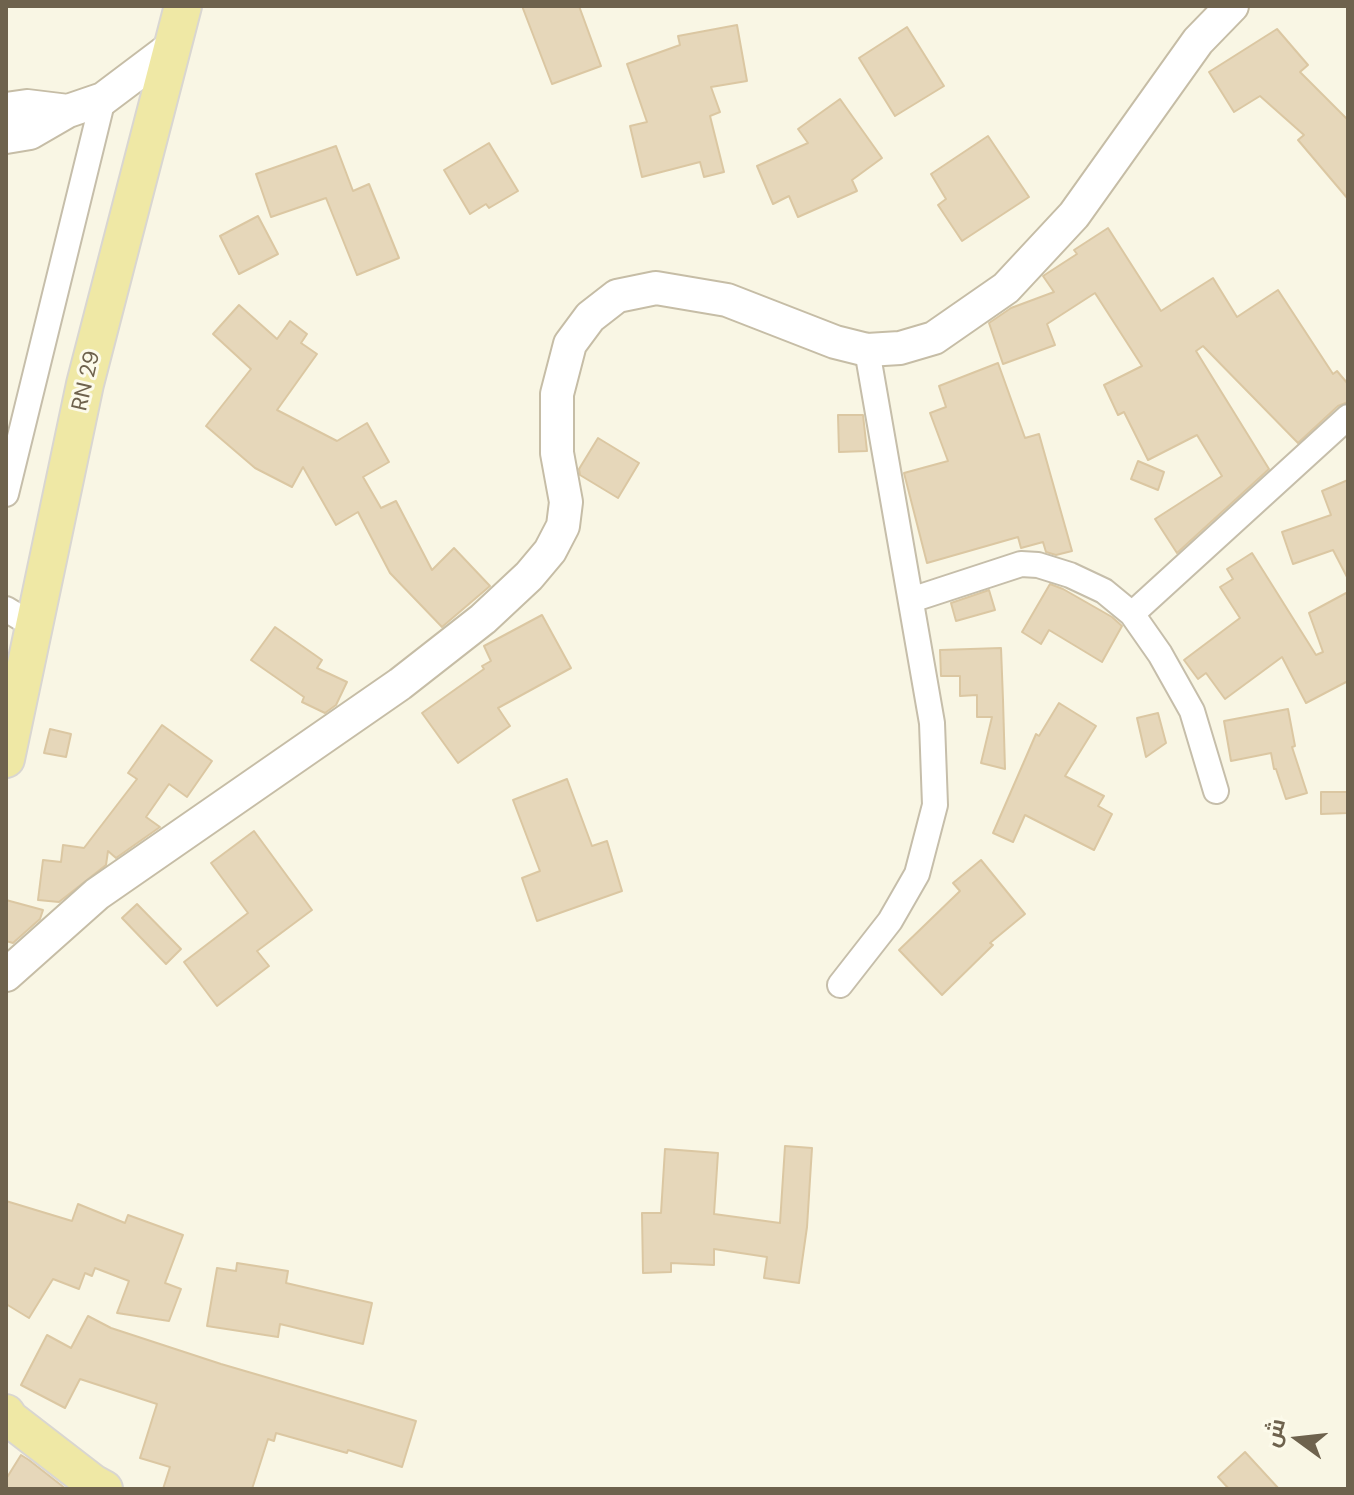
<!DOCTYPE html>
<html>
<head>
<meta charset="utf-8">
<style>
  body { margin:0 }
  #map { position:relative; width:1354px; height:1495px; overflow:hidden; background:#f9f6e4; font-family:"DM Sans",Cairo,sans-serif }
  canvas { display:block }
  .frame { position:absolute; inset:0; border:8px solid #6e624d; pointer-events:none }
  .north { position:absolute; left:1258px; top:1399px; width:80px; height:80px; -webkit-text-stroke:6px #fcfaea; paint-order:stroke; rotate:285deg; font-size:22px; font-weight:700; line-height:32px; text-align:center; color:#6e624d }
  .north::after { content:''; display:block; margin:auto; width:28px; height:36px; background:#6e624d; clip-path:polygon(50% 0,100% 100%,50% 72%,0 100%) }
</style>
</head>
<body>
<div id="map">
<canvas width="1354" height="1495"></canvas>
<div class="frame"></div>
<div class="north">ش</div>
</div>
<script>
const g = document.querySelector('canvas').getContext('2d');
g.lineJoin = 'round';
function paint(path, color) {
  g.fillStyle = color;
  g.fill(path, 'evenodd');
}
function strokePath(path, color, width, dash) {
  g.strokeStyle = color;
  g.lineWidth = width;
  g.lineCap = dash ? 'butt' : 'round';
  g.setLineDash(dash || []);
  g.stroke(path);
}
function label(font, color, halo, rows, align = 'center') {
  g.font = font + ' "DM Sans",sans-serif';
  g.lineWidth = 6;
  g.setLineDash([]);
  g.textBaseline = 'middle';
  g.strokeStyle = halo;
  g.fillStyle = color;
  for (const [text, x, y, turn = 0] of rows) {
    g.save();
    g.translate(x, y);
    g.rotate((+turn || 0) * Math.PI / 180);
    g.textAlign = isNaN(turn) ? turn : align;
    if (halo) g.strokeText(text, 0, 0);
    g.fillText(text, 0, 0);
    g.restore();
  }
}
const building = new Path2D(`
  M 522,6 L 579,6 L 601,66 L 552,84 Z
  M 737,25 L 747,81 L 711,87 L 720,112 L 710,116 L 724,172 L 704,177 L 700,162 L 642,177 L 630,126 L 647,122 L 627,64 L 680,45 L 678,36 Z
  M 907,27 L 944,86 L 895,116 L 859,58 Z
  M 1277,29 L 1308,65 L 1300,72 L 1348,120 L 1348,199 L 1298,140 L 1304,135 L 1260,96 L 1234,112 L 1209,72 Z
  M 840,99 L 882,158 L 852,180 L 857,191 L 798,217 L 789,196 L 773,204 L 757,166 L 808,143 L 798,129 Z
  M 988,136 L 1029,197 L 962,241 L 938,205 L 946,199 L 931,174 Z
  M 489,143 L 518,191 L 489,208 L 486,204 L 470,214 L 444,170 Z
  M 336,146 L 353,191 L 369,184 L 399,258 L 357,275 L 326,198 L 271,217 L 256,174 Z
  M 258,216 L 278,254 L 239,274 L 220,236 Z
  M 1108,228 L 1161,311 L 1213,278 L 1237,317 L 1278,290 L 1333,374 L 1337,371 L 1348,384 L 1348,402 L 1338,406 L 1298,443 L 1203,346 L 1196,351 L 1269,469 L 1177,553 L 1155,519 L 1222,476 L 1197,435 L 1148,460 L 1124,412 L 1118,415 L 1104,385 L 1142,366 L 1095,293 L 1047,324 L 1055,345 L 1003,364 L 989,323 L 1011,308 L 1054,292 L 1043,276 L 1077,254 L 1074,250 Z
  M 239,305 L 277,339 L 290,321 L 307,334 L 301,343 L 317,354 L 277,410 L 337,441 L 367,423 L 389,462 L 363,477 L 381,508 L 396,501 L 432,570 L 454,548 L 490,586 L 442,627 L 390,573 L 358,512 L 336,525 L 303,467 L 292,487 L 255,468 L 206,426 L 251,369 L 213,334 Z
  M 998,363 L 1025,438 L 1039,434 L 1072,551 L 1056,555 L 1046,552 L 1043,542 L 1021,548 L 1018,537 L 927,563 L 904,473 L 948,461 L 930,413 L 946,407 L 939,386 Z
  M 838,415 L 863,415 L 867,451 L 839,452 Z
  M 598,438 L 639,463 L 618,498 L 580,475 L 579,469 Z
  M 1138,461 L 1164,472 L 1158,490 L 1131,479 Z
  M 1348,480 L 1348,579 L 1333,550 L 1293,564 L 1282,532 L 1331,515 L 1322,491 Z
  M 1252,553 L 1316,655 L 1323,652 L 1309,613 L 1348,592 L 1348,681 L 1306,703 L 1282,657 L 1225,699 L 1206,673 L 1198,679 L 1184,660 L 1240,618 L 1220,587 L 1233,579 L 1227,569 Z
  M 1050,584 L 1063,589 L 1112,617 L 1122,626 L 1102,662 L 1049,630 L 1041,644 L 1022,632 Z
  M 989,590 L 995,610 L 956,621 L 951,603 Z
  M 542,615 L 571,668 L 498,708 L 510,726 L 458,763 L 422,713 L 484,669 L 482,666 L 491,661 L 484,646 Z
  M 275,627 L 322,660 L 317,668 L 347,682 L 336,705 L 325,713 L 302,702 L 304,697 L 251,660 Z
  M 1001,648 L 1003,700 L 1005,769 L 981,763 L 992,717 L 977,717 L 977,695 L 960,696 L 960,676 L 941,676 L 940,650 Z
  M 1059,703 L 1096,726 L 1065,776 L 1104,796 L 1098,806 L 1112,814 L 1094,850 L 1025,815 L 1013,842 L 993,833 L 1036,734 L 1039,736 Z
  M 1288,709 L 1295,746 L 1292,747 L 1307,793 L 1286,799 L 1276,769 L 1274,769 L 1271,753 L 1231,761 L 1224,721 Z
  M 1158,713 L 1166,743 L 1146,757 L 1137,718 Z
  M 162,725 L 212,761 L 187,797 L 169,784 L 146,817 L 160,827 L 116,858 L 108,851 L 106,865 L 59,902 L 38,900 L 43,860 L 61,862 L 63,845 L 84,848 L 137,779 L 128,773 Z
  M 50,729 L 71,734 L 66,757 L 44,753 Z
  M 567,779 L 592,846 L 607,841 L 622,891 L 537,921 L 522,878 L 540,871 L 513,800 Z
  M 1321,792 L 1348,792 L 1348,813 L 1321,814 Z
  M 254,831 L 312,910 L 257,951 L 269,966 L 217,1006 L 184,962 L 248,913 L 211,863 Z
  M 981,860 L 1025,914 L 990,943 L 993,945 L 942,995 L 899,950 L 960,891 L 953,883 Z
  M 6,900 L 43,910 L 40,919 L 13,943 L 6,941 Z
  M 137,904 L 181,949 L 166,964 L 122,918 Z
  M 785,1146 L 812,1148 L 807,1227 L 799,1283 L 764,1278 L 767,1257 L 714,1249 L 714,1265 L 671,1263 L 671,1272 L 643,1273 L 642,1213 L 661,1213 L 665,1149 L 718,1153 L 714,1214 L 780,1223 Z
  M 6,1201 L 72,1221 L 78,1204 L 125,1223 L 128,1215 L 183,1235 L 165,1283 L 181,1289 L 169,1321 L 117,1313 L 129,1281 L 95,1268 L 92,1276 L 85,1273 L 79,1289 L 53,1279 L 29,1318 L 6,1304 Z
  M 237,1263 L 288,1271 L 286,1283 L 372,1303 L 363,1344 L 280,1324 L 278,1337 L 207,1326 L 217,1268 L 236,1271 Z
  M 88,1316 L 111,1328 L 221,1364 L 416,1421 L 402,1467 L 348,1450 L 347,1453 L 276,1433 L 274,1441 L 268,1439 L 252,1489 L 163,1489 L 170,1467 L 140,1458 L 157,1404 L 80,1379 L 65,1408 L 21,1385 L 47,1335 L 71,1348 Z
  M 1245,1452 L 1279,1489 L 1229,1489 L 1218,1477 Z
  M 21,1455 L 29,1460 L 66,1489 L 6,1489 L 6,1479 Z`);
const street = new Path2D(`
  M 6,494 L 103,99
  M 911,600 L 1021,564 L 1038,565 L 1070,575 L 1104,591 L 1132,614 L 1160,654 L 1192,711 L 1216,791
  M 6,609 L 34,626
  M 1132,614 L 1348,417
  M 840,985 L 890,921 L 917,874 L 935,805 L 932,723 L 867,350`);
const secondary = new Path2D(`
  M 6,109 L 27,106 L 68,111
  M 6,137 L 30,133 L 68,111 L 103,99 L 172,47
  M 6,975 L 97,894 L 400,684 L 483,619 L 529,576 L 550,551 L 563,526 L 566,502 L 557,453 L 557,394 L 570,344 L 590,317 L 617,296 L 656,288 L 727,300 L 835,342 L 867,350 L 900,348 L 934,338 L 1006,288 L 1074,215 L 1198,41 L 1232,6`);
const primary = new Path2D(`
  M 6,759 L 85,384 L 183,6
  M 6,1413 L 10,1419 L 93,1483 L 104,1489`);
const streetNames = [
  ["RN 29",87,381,-77]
];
paint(building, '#e6d7ba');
strokePath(building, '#dbc7a2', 2);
strokePath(street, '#c6beaa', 28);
strokePath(secondary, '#c6bda6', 36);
strokePath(primary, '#d9d6d1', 40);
strokePath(street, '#fff', 24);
strokePath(secondary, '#fff', 32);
strokePath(primary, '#efe8a5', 36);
label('22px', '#6e624d', '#fcfaea', streetNames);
</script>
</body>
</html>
